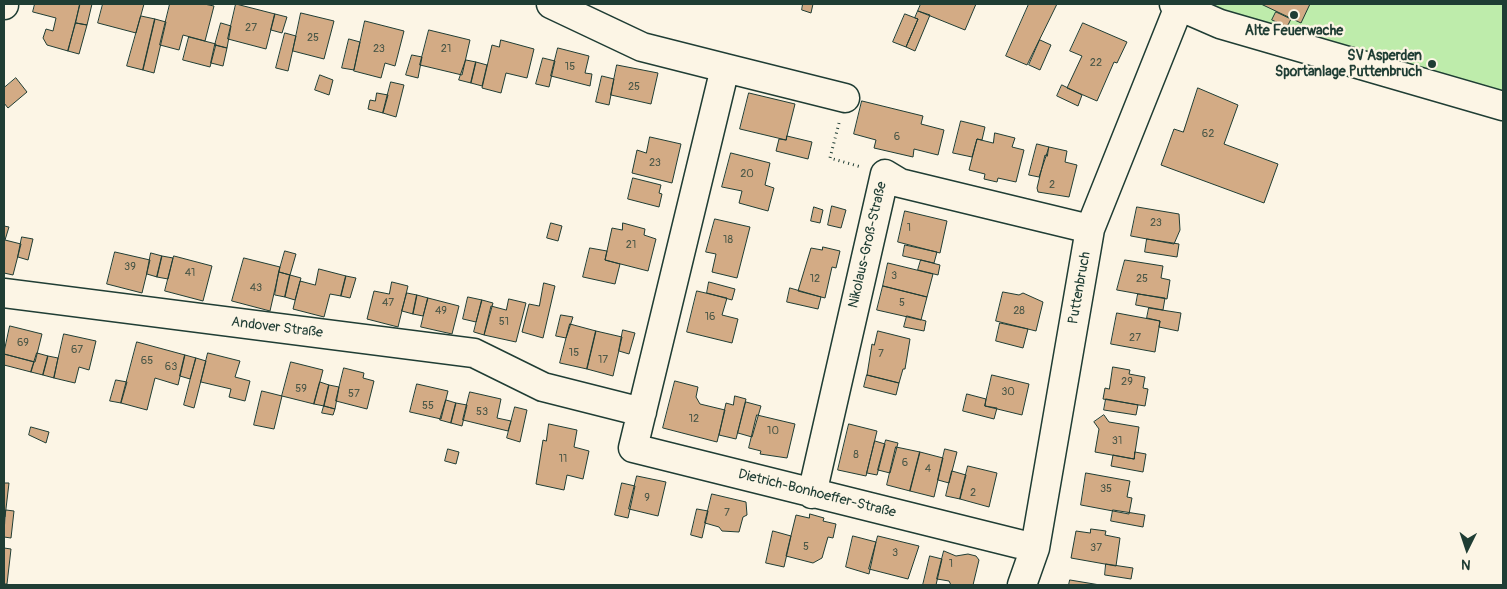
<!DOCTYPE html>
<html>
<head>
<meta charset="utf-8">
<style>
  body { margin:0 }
  #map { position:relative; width:1507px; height:589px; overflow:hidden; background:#fcf5e5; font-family:Pangolin,sans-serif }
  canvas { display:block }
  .frame { position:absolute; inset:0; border:5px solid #1f3d34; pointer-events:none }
  .north { position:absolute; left:1442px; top:524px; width:50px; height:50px; -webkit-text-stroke:4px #fcf5e5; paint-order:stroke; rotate:184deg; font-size:14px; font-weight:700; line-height:20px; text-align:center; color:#1f3d34 }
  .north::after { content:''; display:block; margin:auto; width:18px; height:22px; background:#1f3d34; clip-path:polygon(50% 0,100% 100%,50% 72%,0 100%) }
</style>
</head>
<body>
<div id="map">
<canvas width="1507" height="589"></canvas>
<div class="frame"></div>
<div class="north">N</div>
</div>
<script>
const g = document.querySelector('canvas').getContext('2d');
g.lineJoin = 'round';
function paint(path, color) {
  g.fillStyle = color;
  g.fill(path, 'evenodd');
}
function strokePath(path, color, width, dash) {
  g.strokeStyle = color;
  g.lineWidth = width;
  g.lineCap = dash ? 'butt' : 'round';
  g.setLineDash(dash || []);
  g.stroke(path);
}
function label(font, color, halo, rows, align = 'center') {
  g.font = font + ' Pangolin,sans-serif';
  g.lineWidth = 4.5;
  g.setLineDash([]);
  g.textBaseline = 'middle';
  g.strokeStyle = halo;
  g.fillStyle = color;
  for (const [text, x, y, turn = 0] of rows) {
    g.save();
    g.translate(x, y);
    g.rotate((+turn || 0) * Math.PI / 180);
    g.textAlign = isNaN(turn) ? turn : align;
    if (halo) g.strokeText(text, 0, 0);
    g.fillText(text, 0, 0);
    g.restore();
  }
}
const green = new Path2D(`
  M 1211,4 L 1503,4 L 1503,106 L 1220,24 Z`);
const building = new Path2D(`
  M 35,4 L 80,4 L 68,51 L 47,45 L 43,38 L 46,29 L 53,31 L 56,18 L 33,12 Z
  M 80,4 L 92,4 L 87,25 L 76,23 Z
  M 103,4 L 144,4 L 136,33 L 98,23 Z
  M 170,4 L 204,4 L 214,6 L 205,41 L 183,35 L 179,50 L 160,45 Z
  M 236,4 L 275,14 L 266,49 L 228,39 Z
  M 803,4 L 813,4 L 811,13 L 802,10 Z
  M 921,4 L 976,4 L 965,30 L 918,11 Z
  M 1029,4 L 1057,4 L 1027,65 L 1006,56 Z
  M 1264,4 L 1310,4 L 1301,23 L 1263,5 Z
  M 918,11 L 930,15 L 915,51 L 906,47 L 918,19 L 915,18 Z
  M 1276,12 L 1291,19 L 1287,27 L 1272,20 Z
  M 301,13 L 334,21 L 324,59 L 293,51 Z
  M 275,14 L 287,17 L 282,33 L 271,30 Z
  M 905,14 L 918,19 L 906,47 L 893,42 Z
  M 141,16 L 155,19 L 143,70 L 127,66 Z
  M 155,19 L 166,22 L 154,73 L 143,70 Z
  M 365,21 L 404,31 L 395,66 L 385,63 L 381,78 L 354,71 Z
  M 76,23 L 87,25 L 79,54 L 68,51 Z
  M 221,23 L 231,26 L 227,48 L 215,45 Z
  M 1083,23 L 1127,42 L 1117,63 L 1114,62 L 1097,101 L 1067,88 L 1082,56 L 1070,51 Z
  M 429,30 L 470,40 L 462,75 L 420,65 Z
  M 285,33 L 296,36 L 288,71 L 276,68 Z
  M 189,37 L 216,44 L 210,67 L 183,60 Z
  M 349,39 L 360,42 L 354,70 L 342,68 Z
  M 501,40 L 534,49 L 527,78 L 506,73 L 501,93 L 482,88 L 492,45 L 499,47 Z
  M 1040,40 L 1051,45 L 1040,70 L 1029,65 Z
  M 215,45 L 227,48 L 223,66 L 211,63 Z
  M 558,48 L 589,56 L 585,73 L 592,74 L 590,86 L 551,76 Z
  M 412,55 L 422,57 L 418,78 L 406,75 Z
  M 543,58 L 555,61 L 549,87 L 536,84 Z
  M 466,60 L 476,62 L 471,83 L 459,80 Z
  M 476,62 L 487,65 L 482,86 L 471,83 Z
  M 617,65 L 658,73 L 651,104 L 611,95 Z
  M 320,75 L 333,80 L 329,95 L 315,90 Z
  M 602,76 L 614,79 L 609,105 L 596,102 Z
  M 16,78 L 27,92 L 8,108 L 4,103 L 4,88 Z
  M 391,82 L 404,85 L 396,117 L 383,113 Z
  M 1062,85 L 1082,95 L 1078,106 L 1057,96 Z
  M 1198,88 L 1238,105 L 1224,144 L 1278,164 L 1264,203 L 1161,165 L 1174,129 L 1183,132 Z
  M 377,93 L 388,95 L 383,113 L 368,109 L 370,100 L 375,101 Z
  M 749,93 L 795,104 L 786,140 L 740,129 Z
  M 862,101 L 923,116 L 921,124 L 944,130 L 938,155 L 914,149 L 913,157 L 874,148 L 876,140 L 854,134 Z
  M 961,121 L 985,127 L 982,140 L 977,139 L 972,157 L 953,153 Z
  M 995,133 L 1015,138 L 1012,147 L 1024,150 L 1016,182 L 998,178 L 997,182 L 984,179 L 985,174 L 969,170 L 977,139 L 993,143 Z
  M 787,136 L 812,142 L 808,159 L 776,151 L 779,139 L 786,140 Z
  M 650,137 L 681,144 L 672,183 L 632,173 L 637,150 L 646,153 Z
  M 1037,144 L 1049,147 L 1039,177 L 1029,175 Z
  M 1049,147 L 1067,151 L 1065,162 L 1077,165 L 1069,197 L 1038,192 L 1037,188 L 1045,155 L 1047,156 Z
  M 731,153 L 770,163 L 765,185 L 774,188 L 768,211 L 739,203 L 742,191 L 722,187 Z
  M 633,178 L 661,185 L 659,193 L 662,194 L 659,207 L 628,199 Z
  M 832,206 L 846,210 L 841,228 L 828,225 Z
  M 814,207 L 823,210 L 820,223 L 811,221 Z
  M 1137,207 L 1179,214 L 1180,230 L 1174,244 L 1131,236 Z
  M 905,211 L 947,221 L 940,253 L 898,242 Z
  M 715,219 L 750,227 L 737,278 L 712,272 L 716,254 L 706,252 Z
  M 551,223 L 562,226 L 558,241 L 547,238 Z
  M 623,223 L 645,229 L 644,235 L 656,239 L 648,271 L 605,260 L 612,228 L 622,230 Z
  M 4,226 L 9,227 L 5,240 L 21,244 L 13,275 L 4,273 Z
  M 22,237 L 33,239 L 28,260 L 18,257 Z
  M 1147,239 L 1179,244 L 1177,257 L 1145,252 Z
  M 905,245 L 937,252 L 934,263 L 903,256 Z
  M 823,247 L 840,251 L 836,268 L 832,267 L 825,298 L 798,291 L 811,248 L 822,250 Z
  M 590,248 L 607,251 L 605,260 L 620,264 L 615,284 L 583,277 Z
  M 285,251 L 296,254 L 290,275 L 279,272 Z
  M 115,252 L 150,260 L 142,293 L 107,284 Z
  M 151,253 L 162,256 L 157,277 L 147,274 Z
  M 162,256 L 173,258 L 168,279 L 157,277 Z
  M 174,256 L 212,266 L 203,301 L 165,291 Z
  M 244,258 L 280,267 L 270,311 L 232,301 Z
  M 921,260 L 940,265 L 938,275 L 918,270 Z
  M 1125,260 L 1163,266 L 1161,278 L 1170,280 L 1167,299 L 1117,290 Z
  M 888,263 L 933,274 L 927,297 L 883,286 Z
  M 319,269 L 346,276 L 341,296 L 330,294 L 324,317 L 293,309 L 300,281 L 315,285 Z
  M 279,272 L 290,275 L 285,297 L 275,295 Z
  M 290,275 L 301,278 L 295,300 L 285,297 Z
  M 346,276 L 356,278 L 350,298 L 341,296 Z
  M 392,282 L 408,286 L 398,327 L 367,319 L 374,291 L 389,294 Z
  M 709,282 L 735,289 L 732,300 L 707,293 Z
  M 544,283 L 555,286 L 543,338 L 522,332 L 529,304 L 539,306 Z
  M 883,286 L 927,297 L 921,320 L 877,310 Z
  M 790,288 L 821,297 L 818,309 L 787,302 Z
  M 697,291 L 727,298 L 722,315 L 738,319 L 732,343 L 687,332 Z
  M 1003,292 L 1019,295 L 1023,293 L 1043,302 L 1036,331 L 996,321 Z
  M 407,293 L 417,295 L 413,314 L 402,311 Z
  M 1138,294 L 1165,298 L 1163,310 L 1136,305 Z
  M 417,295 L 428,298 L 423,316 L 413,314 Z
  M 468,297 L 482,300 L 476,322 L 463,319 Z
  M 428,298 L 459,306 L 452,334 L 421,327 Z
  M 509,299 L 526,303 L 516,342 L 484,335 L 491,306 L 506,310 Z
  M 482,300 L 493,303 L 484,335 L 474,332 Z
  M 1149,308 L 1181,313 L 1178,331 L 1159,327 L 1160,321 L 1147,318 Z
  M 1117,313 L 1160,321 L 1155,352 L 1111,344 Z
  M 561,315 L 573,317 L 566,338 L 556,336 Z
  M 907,316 L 926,321 L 924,331 L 904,327 Z
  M 1000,323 L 1028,329 L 1023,348 L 996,341 Z
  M 570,324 L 596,331 L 587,369 L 560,363 Z
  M 10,326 L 42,334 L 35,362 L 4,354 Z
  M 623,330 L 635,333 L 629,354 L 619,351 Z
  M 596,331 L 622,337 L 613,376 L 587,369 Z
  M 878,331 L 910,339 L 905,369 L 903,369 L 899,383 L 867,375 L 872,344 L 874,345 Z
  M 64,334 L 96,341 L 89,370 L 79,367 L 75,383 L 54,378 Z
  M 137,342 L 185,355 L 178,385 L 155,378 L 147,410 L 121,403 Z
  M 37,353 L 48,356 L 43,375 L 31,372 Z
  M 208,353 L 240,361 L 235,377 L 250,381 L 245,401 L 229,397 L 231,389 L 201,382 Z
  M 4,354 L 34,362 L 31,372 L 4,365 Z
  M 185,355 L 196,358 L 190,379 L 180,376 Z
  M 48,356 L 58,358 L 54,378 L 43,375 Z
  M 196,358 L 206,361 L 194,408 L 184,405 Z
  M 291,362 L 323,370 L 314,404 L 282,396 Z
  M 1113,367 L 1130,370 L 1129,374 L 1145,377 L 1143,388 L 1148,389 L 1145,406 L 1103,399 L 1105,388 L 1109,389 Z
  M 344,368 L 364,373 L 363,378 L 374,381 L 367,409 L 336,401 Z
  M 867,375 L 899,383 L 896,395 L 864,387 Z
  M 992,375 L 1029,384 L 1022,415 L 985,406 Z
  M 116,380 L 127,382 L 121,403 L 110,401 Z
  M 675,381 L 698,387 L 696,397 L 700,404 L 725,410 L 717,442 L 663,428 Z
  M 320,382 L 329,385 L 324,406 L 314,404 Z
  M 417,384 L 448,391 L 441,419 L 410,412 Z
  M 329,385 L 339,387 L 335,409 L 324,406 Z
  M 262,391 L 282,396 L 274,429 L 254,425 Z
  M 470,392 L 501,399 L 497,418 L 511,421 L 508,431 L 463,420 Z
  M 967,394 L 986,399 L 985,406 L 997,408 L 994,419 L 963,411 Z
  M 735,396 L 746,399 L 736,439 L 719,435 L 726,403 L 733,405 Z
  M 1106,399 L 1138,405 L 1136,415 L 1104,410 Z
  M 446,400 L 456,403 L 451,423 L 440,420 Z
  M 746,402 L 761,406 L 752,437 L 738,433 Z
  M 456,403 L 467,405 L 462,426 L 451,423 Z
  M 324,406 L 335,409 L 333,415 L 322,413 Z
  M 515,407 L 527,410 L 520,442 L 507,438 Z
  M 757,415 L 795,424 L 787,458 L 760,454 L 761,451 L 749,448 Z
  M 1104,415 L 1109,422 L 1139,427 L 1134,459 L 1095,452 L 1099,429 L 1094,422 Z
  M 549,424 L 577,430 L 574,447 L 589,451 L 583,479 L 567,475 L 564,490 L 536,484 L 543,440 L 546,441 Z
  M 849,424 L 877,431 L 866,476 L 838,470 Z
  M 31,427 L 49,432 L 46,443 L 29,435 Z
  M 886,440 L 898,443 L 890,473 L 878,470 Z
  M 875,441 L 885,444 L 877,475 L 867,473 Z
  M 896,447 L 920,452 L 910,491 L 887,485 Z
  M 448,449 L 459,452 L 456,464 L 445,461 Z
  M 945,449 L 957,452 L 949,483 L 938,480 Z
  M 920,452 L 943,458 L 934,497 L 910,491 Z
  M 1135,452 L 1146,454 L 1143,472 L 1111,466 L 1113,455 L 1134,459 Z
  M 968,466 L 997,473 L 989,507 L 960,499 Z
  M 952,471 L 966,475 L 960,499 L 946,496 Z
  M 1086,473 L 1130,481 L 1127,497 L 1132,498 L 1129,514 L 1081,505 Z
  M 637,476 L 666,482 L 658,516 L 629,509 Z
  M 4,483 L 9,483 L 5,517 L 4,517 Z
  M 622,483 L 635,486 L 628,518 L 615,515 Z
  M 712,494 L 746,502 L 747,515 L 743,517 L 739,532 L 722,531 L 719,527 L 705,523 Z
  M 697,509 L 708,511 L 702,538 L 691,535 Z
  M 6,510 L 14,511 L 11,538 L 4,537 Z
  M 1113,510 L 1145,515 L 1143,527 L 1111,521 Z
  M 810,514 L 824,518 L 823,521 L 836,524 L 833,538 L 828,537 L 822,558 L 813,563 L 786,556 L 796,515 L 809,518 Z
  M 1091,529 L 1106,531 L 1105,535 L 1120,538 L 1116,566 L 1071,558 L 1076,531 L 1090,533 Z
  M 773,531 L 791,536 L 784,567 L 766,563 Z
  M 853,536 L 876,542 L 869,574 L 846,567 Z
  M 878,536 L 919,546 L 908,579 L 869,569 Z
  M 4,548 L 11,549 L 7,584 L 4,584 Z
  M 944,551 L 956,556 L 968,554 L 976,556 L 979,560 L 973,585 L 951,585 L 949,581 L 937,579 Z
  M 930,556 L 942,559 L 936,585 L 923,585 Z
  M 1106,564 L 1133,568 L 1131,579 L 1105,575 Z
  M 1070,580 L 1100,585 L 1069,585 Z`);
const path = new Path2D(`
  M 839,123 L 830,158 L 861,167`);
const minor = new Path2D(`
  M 551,4 L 642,47 L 725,68
  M 1174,4 L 1220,24 L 1503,106
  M 4,5 L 4,4
  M 845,98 L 725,68 L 633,448 L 1035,548
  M 4,293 L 474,353 L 543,387 L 642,412
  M 812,494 L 885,174 L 900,183 L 1090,229
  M 1022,585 L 1035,548 L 1090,229 L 1180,4`);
const markers = [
  [1294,15,5,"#1f3d34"],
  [1432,64,5,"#1f3d34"]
];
const numberNames = [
  ["27",251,28],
  ["25",313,38],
  ["23",379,49],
  ["21",446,49],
  ["22",1096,63],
  ["15",570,67],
  ["25",634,87],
  ["62",1208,134],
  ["6",897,137],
  ["23",655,163],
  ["20",747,174],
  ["2",1052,185],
  ["23",1156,223],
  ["1",909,228],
  ["18",728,240],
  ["21",631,245],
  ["39",130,267],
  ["41",190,273],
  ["3",894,276],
  ["12",815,279],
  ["25",1142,279],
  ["43",256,288],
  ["47",388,303],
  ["5",902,303],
  ["49",441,311],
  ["28",1019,311],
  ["16",710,317],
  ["51",504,322],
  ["27",1135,338],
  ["69",23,343],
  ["67",77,350],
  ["15",574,353],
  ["7",881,354],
  ["17",603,360],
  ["65",147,361],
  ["63",171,367],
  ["29",1127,382],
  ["59",301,389],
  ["30",1008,392],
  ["57",354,394],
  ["55",428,406],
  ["53",482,412],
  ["12",694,419],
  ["10",773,431],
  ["31",1117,441],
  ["8",856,455],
  ["11",563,459],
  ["6",905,463],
  ["4",928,469],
  ["35",1106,489],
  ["2",973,493],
  ["9",647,498],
  ["7",727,513],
  ["5",806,547],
  ["37",1096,548],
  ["3",895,553],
  ["1",951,564]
];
const poiNames = [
  ["Alte Feuerwache",1294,31],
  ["SV Asperden",1422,56,"right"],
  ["Sportanlage Puttenbruch",1422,72,"right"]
];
const streetNames = [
  ["Nikolaus-Groß-Straße",868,245,-77],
  ["Puttenbruch",1080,288,-80],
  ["Andover Straße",277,328,7],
  ["Dietrich-Bonhoeffer-Straße",817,494,14]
];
paint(green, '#beecab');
paint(building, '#d3ab85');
strokePath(building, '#1f3d34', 1);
strokePath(minor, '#1f3d34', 31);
strokePath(path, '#1f3d34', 3, [1, 4]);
strokePath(minor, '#fcf5e5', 28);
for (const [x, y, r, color] of markers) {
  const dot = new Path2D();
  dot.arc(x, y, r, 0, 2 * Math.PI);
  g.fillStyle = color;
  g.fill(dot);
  strokePath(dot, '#fcf5e5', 2);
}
label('11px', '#4c5848', null, numberNames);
label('bold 14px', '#1f3d34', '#fcf5e5', poiNames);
label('14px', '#1f3d34', '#fcf5e5', streetNames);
</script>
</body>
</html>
